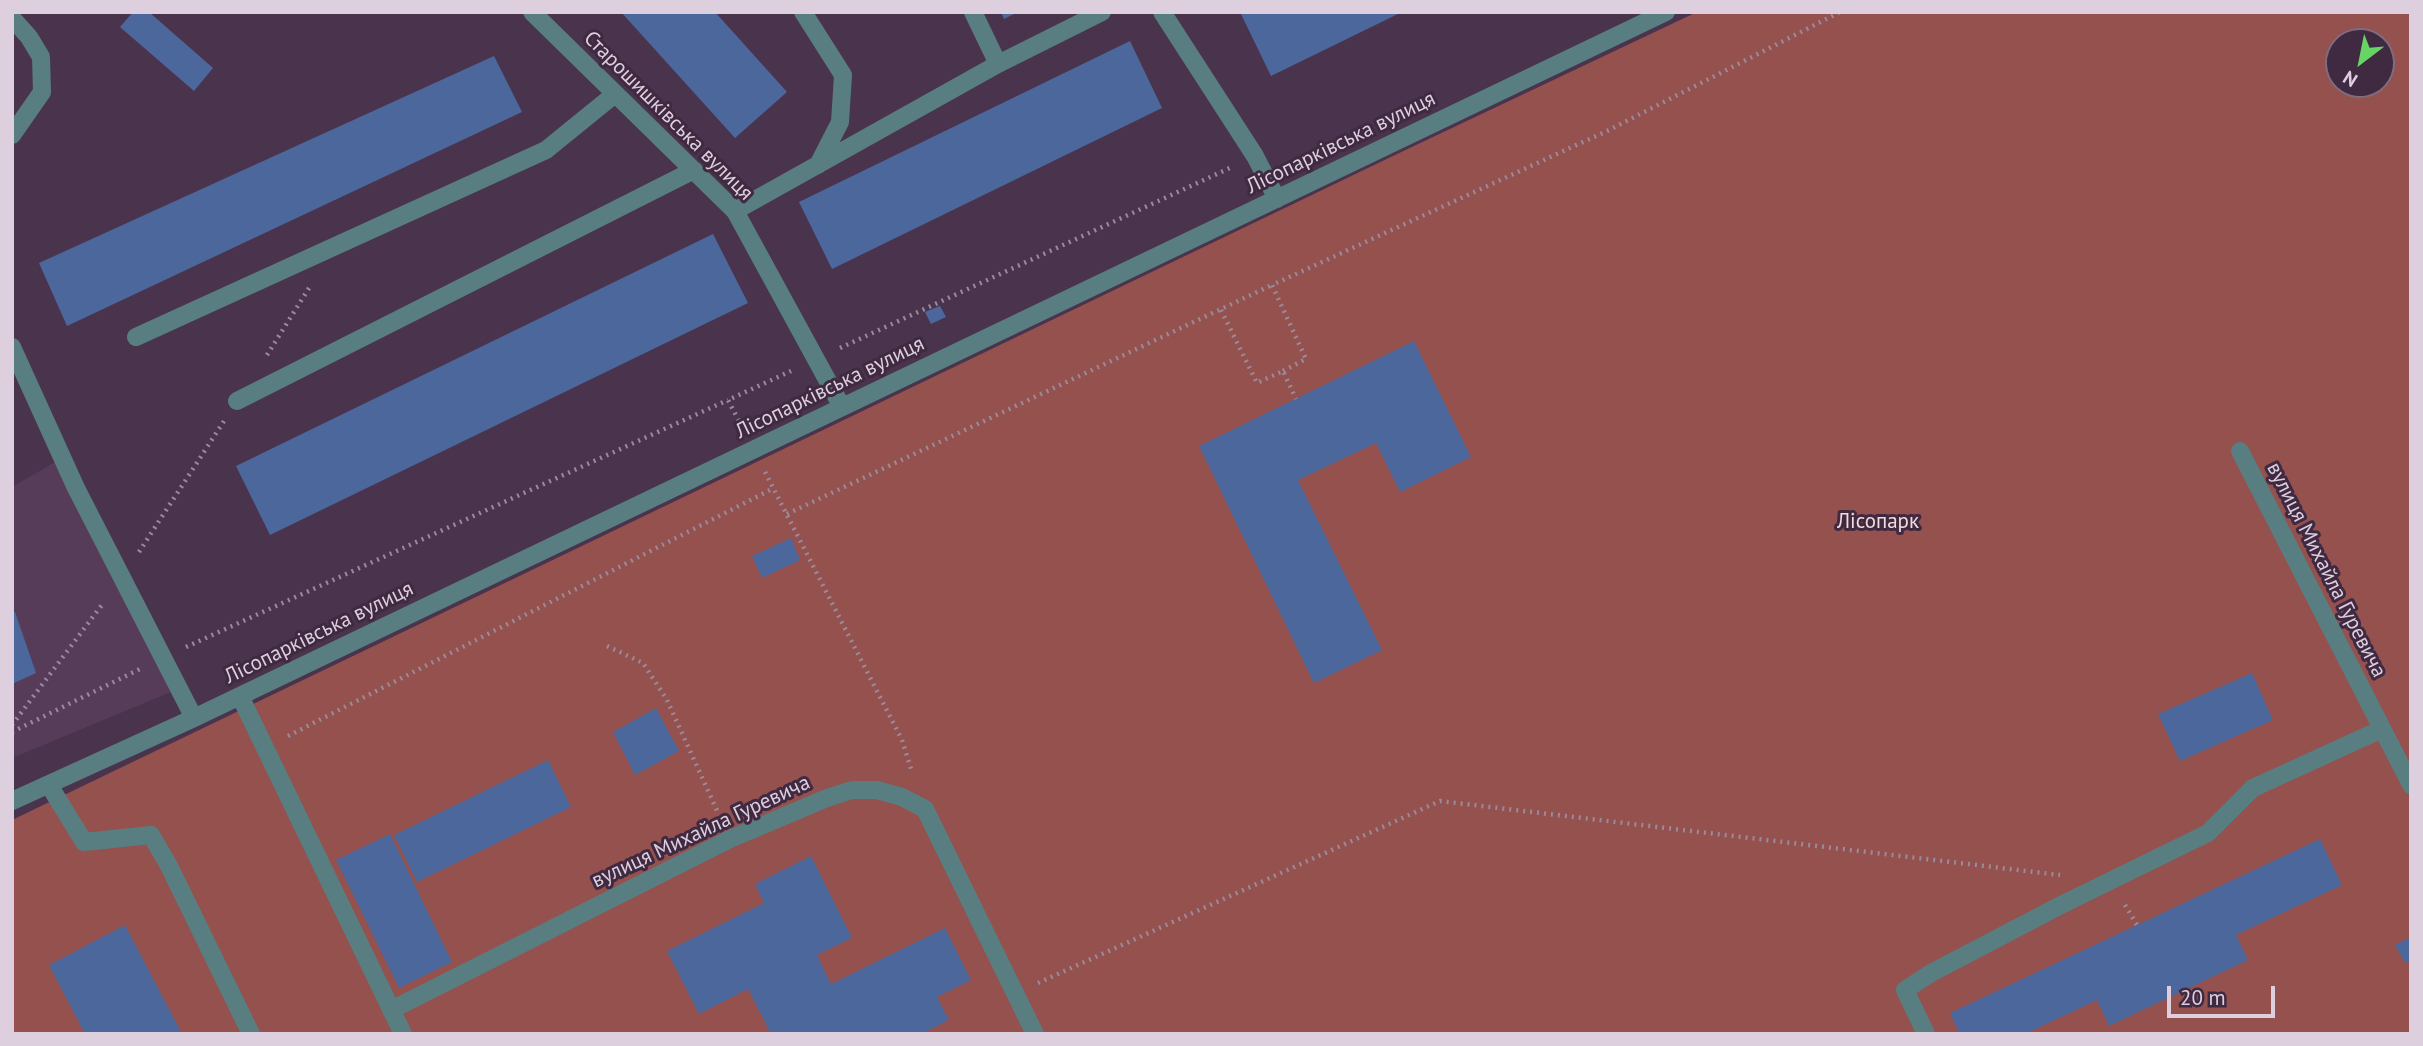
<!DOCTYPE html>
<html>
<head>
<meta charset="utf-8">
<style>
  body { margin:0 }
  #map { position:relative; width:2423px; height:1046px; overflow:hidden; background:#4a344d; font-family:"PT Sans",sans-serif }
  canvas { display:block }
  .frame { position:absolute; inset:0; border:14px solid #ddcfde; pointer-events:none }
  .north { position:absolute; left:2325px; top:28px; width:70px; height:70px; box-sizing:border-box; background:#402a42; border:2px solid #7f6c80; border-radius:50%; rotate:212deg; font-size:19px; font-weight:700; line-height:28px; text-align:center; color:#ddcfde }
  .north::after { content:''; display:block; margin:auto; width:24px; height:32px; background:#68d465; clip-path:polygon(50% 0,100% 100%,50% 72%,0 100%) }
  .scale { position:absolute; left:2167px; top:986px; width:108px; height:32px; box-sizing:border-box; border:4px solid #ddcfde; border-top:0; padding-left:9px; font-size:21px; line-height:24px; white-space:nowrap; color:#ddcfde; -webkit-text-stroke:5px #402a42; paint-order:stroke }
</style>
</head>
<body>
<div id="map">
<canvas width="2423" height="1046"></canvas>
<div class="frame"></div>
<div class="north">N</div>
<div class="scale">20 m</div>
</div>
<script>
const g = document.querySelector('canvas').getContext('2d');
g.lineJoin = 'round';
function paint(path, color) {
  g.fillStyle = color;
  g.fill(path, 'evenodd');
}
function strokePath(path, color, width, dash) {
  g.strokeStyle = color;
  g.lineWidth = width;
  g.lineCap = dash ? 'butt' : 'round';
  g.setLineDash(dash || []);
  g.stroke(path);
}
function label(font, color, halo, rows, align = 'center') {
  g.font = font + ' "PT Sans",sans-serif';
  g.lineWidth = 6;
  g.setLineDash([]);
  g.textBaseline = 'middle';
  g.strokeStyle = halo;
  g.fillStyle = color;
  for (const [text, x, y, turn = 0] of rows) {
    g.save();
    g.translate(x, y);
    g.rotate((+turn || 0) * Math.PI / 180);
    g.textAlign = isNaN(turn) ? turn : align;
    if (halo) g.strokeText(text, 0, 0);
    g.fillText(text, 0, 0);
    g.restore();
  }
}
const built = new Path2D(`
  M 57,461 L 171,692 L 12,758 L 12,487 Z`);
const forest = new Path2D(`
  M 1697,12 L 2411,12 L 2411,1034 L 12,1034 L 12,820 L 1395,155 ZM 2339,42 L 2381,42 L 2381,84 L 2339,84 Z`);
const building = new Path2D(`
  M 133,12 L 149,12 L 213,68 L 194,91 L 120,27 Z
  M 621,12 L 715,12 L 787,92 L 735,138 Z
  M 1001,12 L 1018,12 L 1004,19 Z
  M 1240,12 L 1402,12 L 1271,76 Z
  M 1130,41 L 1162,108 L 832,269 L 799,202 Z
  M 494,56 L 522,112 L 67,326 L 39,263 Z
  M 713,234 L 748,303 L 270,535 L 236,466 Z
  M 940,306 L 946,317 L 931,324 L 925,312 Z
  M 1414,341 L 1471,457 L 1400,492 L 1376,443 L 1298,480 L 1382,650 L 1314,683 L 1199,446 Z
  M 791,538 L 800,560 L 762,578 L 752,556 Z
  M 15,612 L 36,673 L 12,684 L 12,613 Z
  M 2252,673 L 2273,720 L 2180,761 L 2158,714 Z
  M 656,708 L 679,751 L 635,775 L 613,732 Z
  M 548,760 L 571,807 L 417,882 L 394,835 Z
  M 390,834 L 452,962 L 399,988 L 336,860 Z
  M 2320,839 L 2342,885 L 2236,935 L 2248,960 L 2109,1026 L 2097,1000 L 2025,1034 L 1960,1034 L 1950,1013 Z
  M 811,856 L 852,938 L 817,955 L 831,984 L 945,928 L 971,980 L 937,997 L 949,1020 L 921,1034 L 771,1034 L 748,989 L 699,1014 L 667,951 L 764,903 L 755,884 Z
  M 125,925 L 182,1034 L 85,1034 L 49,965 Z
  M 2411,937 L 2411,960 L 2405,963 L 2395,945 Z`);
const path = new Path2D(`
  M 1221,310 L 1257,383 L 1283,371 L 1296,399
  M 840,348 L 1232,167
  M 267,355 L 309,288
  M 1283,371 L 1306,359 L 1272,285 L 1607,131 L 1840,12
  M 742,427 L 728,400 L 791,371
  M 765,472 L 902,740 L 912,772
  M 787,514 L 1272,285
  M 139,552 L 224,421
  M 607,646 L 643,663 L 667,700 L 719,815
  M 186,647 L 728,400
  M 12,725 L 104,602
  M 12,732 L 140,669
  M 288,736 L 774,488
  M 2125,905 L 2137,925
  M 1038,983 L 1440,801 L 2060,875`);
const minor = new Path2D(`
  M 532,12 L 735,211 L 842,407
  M 803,12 L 843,75 L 840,122 L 818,165
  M 973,12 L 998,64
  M 1162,12 L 1255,156 L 1277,199
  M 12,18 L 29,37 L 41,57 L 42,92 L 12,135
  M 735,211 L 998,64 L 1102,12
  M 136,337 L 546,150 L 615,94
  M 12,347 L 76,488 L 194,718
  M 237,401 L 694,170
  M 2240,451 L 2411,785
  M 240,696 L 403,1034
  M 49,785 L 84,842 L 151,835 L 169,866 L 251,1034
  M 12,801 L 194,718 L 1666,12
  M 391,1010 L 730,839 L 827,798 L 852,790 L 877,790 L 902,797 L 925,809 L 1035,1034
  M 1926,1034 L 1905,990 L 1931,973 L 2061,905 L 2208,833 L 2253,788 L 2382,729`);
const streetNames = [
  ["Старошишківська вулиця",668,116,45],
  ["Лісопарківська вулиця",1341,143,-26],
  ["Лісопарківська вулиця",830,388,-26],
  ["вулиця Михайла Гуревича",2326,570,63],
  ["Лісопарківська вулиця",319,633,-26],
  ["вулиця Михайла Гуревича",701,832,-25]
];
const parkNames = [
  ["Лісопарк",1878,522]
];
paint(built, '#573c5a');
paint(forest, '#94514e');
paint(building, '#4c679c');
strokePath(path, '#9b899c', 4.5, [2, 5]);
strokePath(minor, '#597e81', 18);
label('21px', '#ddcfde', '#402a42', streetNames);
label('21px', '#f2dcda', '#402a42', parkNames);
</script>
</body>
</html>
